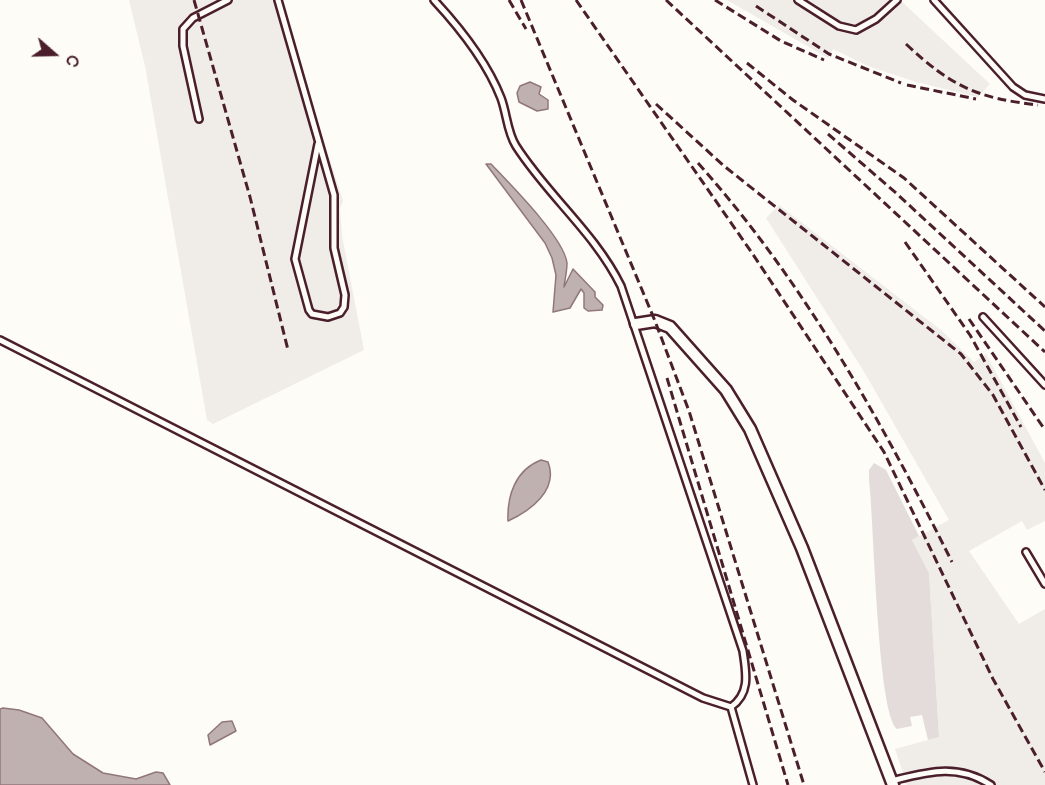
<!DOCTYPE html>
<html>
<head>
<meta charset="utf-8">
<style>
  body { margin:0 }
  #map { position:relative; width:1045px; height:785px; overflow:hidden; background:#fdfcf7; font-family:"Balsamiq Sans",sans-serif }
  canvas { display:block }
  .north { position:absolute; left:24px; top:24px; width:60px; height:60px; -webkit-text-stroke:4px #fdfcf7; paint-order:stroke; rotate:110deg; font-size:16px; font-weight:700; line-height:24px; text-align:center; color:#4a1f2b }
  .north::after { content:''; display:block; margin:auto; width:21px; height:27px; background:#4a1f2b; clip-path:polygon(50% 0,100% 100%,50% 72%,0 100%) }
</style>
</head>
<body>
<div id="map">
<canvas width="1045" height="785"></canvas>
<div class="north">С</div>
</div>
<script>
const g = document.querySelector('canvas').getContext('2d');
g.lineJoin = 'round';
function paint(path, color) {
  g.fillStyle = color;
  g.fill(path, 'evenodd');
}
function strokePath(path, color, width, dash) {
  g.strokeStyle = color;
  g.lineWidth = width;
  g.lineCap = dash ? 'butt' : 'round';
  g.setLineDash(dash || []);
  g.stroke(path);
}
const built = new Path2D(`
  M 129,0 L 279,0 L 343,201 L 340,208 L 342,236 L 364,350 L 213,424 L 207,420 L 145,66 Z
  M 727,0 L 900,0 L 990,84 L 978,97 L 916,82 L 868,66 L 833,49 L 828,58 Z
  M 779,205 L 942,331 L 974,362 L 986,354 L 1045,463 L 1045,521 L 1027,530 L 1022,521 L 969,551 L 1019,624 L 1045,609 L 1045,785 L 907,785 L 895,749 L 939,737 L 929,573 L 912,540 L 949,520 L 863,370 L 766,218 Z`);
const green = new Path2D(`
  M 874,463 L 886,470 L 919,536 L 912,540 L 929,573 L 939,737 L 928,740 L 922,715 L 910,717 L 912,726 L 897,729 C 877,714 874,518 869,481 L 869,470 Z`);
const water = new Path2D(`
  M 530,82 L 541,87 L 539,94 L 548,100 L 548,109 L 537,111 L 519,102 L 517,93 L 520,86 Z
  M 486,164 L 491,164 C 510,184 564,238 567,263 C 567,271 565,279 564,287 L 573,269 L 595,292 L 595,297 L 603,305 L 602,310 L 588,311 L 584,308 L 584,293 L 581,289 L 570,308 L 553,312 L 556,275 L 552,258 L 545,243 Z
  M 541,460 L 548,462 C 559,490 530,511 508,521 C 507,496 515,470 541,460 Z
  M 3,708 L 19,710 L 42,718 L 73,754 L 103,773 L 136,779 L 156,772 L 163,773 L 170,785 L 0,785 L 0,709 Z
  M 232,721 L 236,731 L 210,745 L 208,735 L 222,722 Z`);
const lane = new Path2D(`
  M 278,0 L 334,195 L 334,248 L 345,295 L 344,307 L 340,313 L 328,317 L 312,314 L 309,310 L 295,259 L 318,144
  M 798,0 L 839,26 L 856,30 L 876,19 L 897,0
  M 934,0 L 1013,87 L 1025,95 L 1045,99
  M 199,119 L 183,46 L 183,29 L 193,18 L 228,0
  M 983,317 L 1045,385
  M 0,340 L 703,698 L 731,707 C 751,693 746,672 743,651 L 621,286 C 595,233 548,196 516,146 C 507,132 507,114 501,98 C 487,62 460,28 434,0
  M 1026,552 L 1045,584
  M 731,707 L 753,785
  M 891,781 C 928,772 957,763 991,785`);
const street = new Path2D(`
  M 636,324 L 655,321 L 670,327 L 726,390 L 750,429 L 802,548 L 893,785`);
const rail = new Path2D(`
  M 194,0 L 250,197 L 288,350
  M 509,0 L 526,29
  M 521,0 L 655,321 L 689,411 L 804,785
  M 576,0 L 752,253 L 884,452 L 993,679 L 1045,772
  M 666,0 L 1045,352
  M 715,0 L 781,41 L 824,60
  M 756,6 L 829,54 L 901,83
  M 906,44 C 951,86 976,98 1038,105
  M 747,63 L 793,100 L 904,178 L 1045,307
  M 907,85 L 976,99
  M 656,104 L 724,166 L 961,354 L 993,395 L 1045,490
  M 828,134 L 896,193 L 1045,331
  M 698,163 C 804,282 881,420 952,562
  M 905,242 L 970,335 L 1021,427
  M 969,319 L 1045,430
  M 667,378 L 788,785`);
paint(built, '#f0ece8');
paint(green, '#e3dcda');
paint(water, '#c0b1b1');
strokePath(water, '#91777b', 1.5);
strokePath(lane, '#4a1f2b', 10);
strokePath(street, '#4a1f2b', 15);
strokePath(lane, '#fdfcf7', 5);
strokePath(street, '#fdfcf7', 10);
strokePath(rail, '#4a1f2b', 3, [9, 4.5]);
</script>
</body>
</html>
